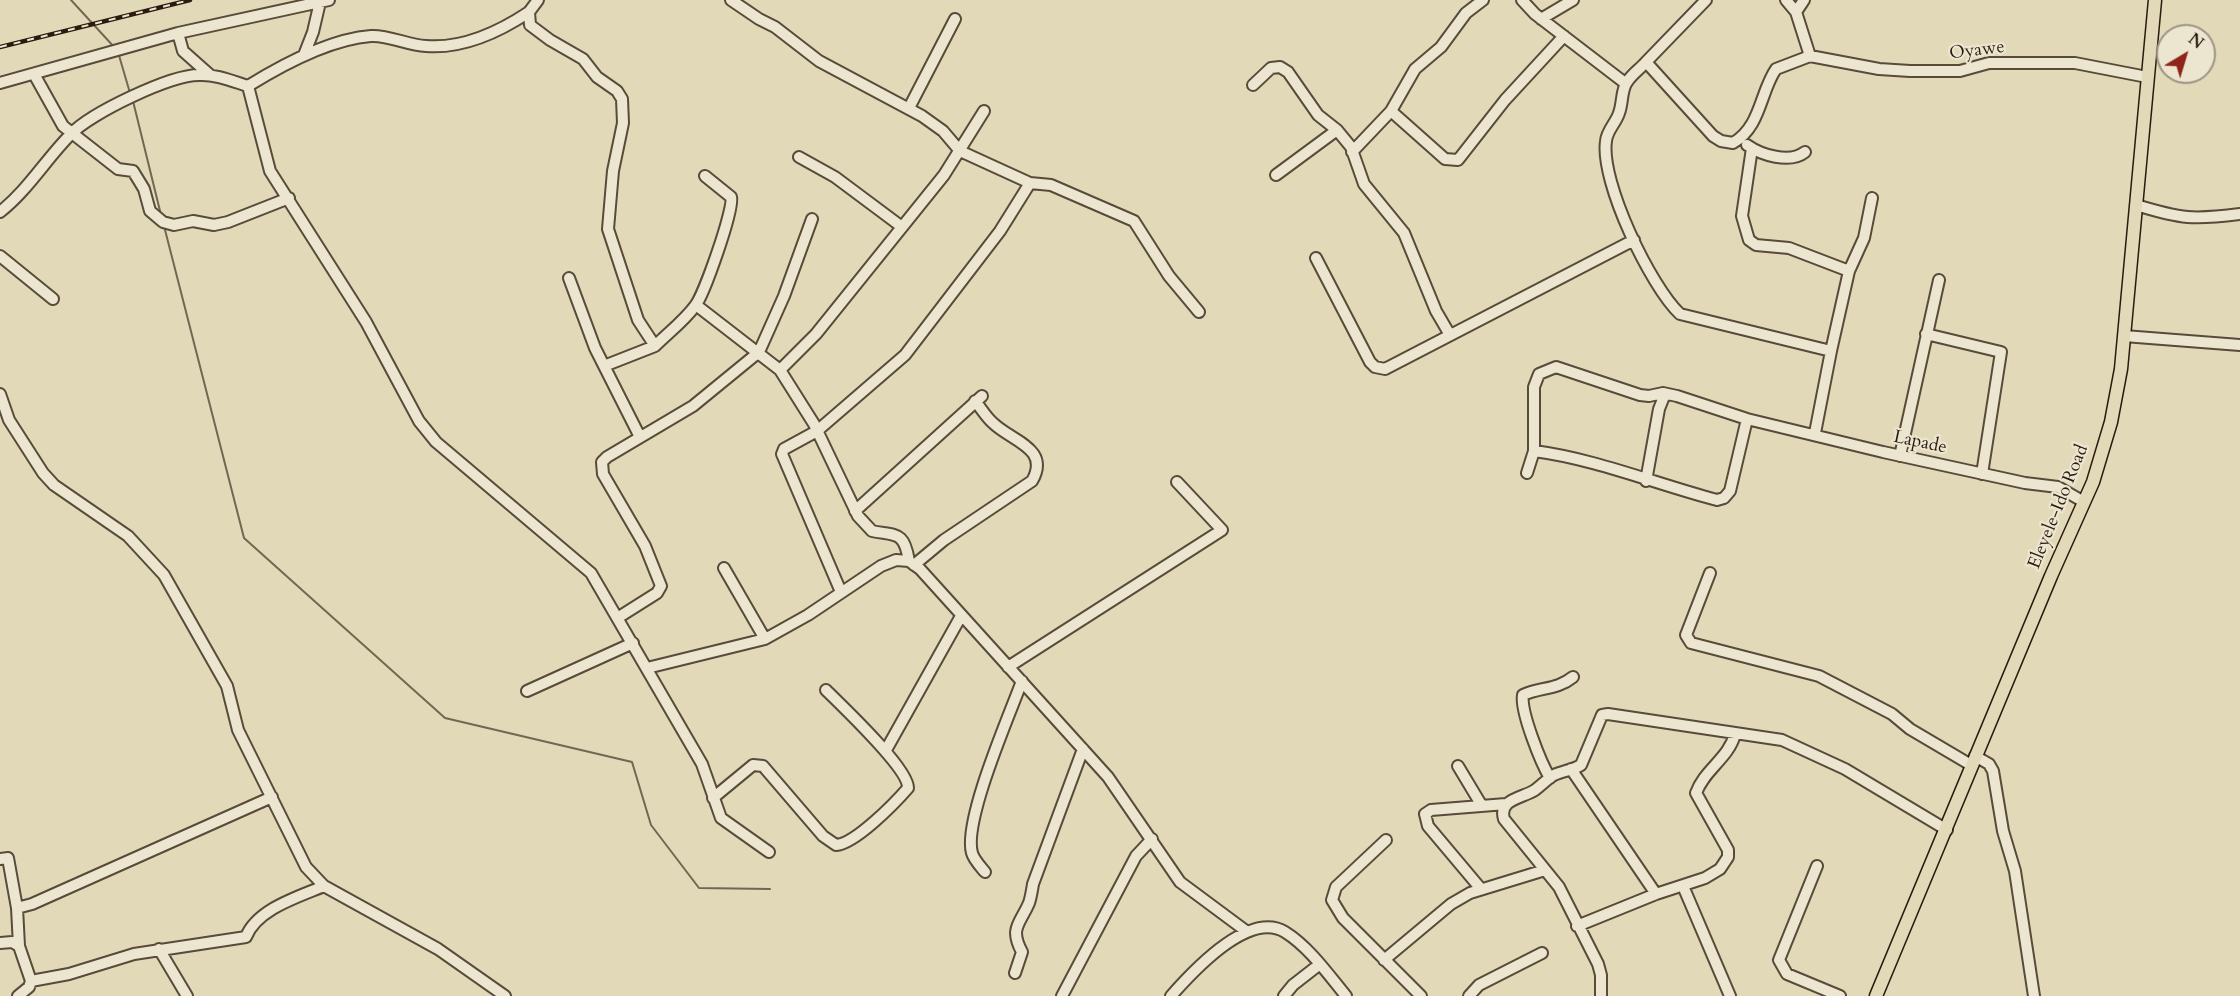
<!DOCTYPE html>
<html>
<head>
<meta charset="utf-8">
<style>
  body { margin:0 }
  #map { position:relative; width:2240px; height:996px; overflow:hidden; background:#e1d9b8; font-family:Cardo,serif }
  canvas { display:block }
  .north { position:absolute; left:2156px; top:24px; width:60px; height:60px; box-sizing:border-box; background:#ece6d1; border:2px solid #9f9483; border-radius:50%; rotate:38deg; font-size:16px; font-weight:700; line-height:24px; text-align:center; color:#2c1a0f }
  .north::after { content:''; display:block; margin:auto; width:21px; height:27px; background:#8f2418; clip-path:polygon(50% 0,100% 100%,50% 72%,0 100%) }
</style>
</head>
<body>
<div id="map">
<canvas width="2240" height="996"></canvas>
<div class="north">N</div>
</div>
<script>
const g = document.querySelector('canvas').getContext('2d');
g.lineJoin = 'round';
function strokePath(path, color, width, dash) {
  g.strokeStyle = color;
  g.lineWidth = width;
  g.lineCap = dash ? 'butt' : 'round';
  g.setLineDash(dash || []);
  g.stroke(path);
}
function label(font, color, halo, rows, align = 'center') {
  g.font = font + ' Cardo,serif';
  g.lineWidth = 4.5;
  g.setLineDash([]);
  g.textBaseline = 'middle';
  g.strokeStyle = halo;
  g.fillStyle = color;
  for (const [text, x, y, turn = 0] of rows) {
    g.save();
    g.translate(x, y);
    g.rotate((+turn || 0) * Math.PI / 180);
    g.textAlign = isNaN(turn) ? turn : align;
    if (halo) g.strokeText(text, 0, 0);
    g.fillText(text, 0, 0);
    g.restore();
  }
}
const stream = new Path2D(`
  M 71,0 L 115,48
  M 118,52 L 130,93
  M 133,101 L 161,215
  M 164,226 L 244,538 L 445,718 L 632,762 L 651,825 L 699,888 L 770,889`);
const minor = new Path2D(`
  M 538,0 L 529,12 L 530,25 L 550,40 L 583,59 L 597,77 L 617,91 L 622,99 L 623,123 L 613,171 L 608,229 L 638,320 L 655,346 C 668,333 684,321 695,306 C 704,295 735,207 731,197 L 705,176
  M 731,0 L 759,19 L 775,27 L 819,61 L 922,116 L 943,131 L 960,151 L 1030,183 L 1051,185 L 1134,221 L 1169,276 L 1199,312
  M 1522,0 L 1535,14 L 1625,83
  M 1786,0 L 1796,12 L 1810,56
  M 529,12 C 499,32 463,49 426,46 C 407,45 389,35 371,36 C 330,39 282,65 248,86 L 270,171 L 366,322 L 419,421 L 436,442 L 591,573 L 702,764 L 721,818 L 769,852
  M 1796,12 L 1804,0
  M 1541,19 L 1573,0
  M 178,33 L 183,51 L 210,75
  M 304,55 L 313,32 L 320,2
  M 1646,62 L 1706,0
  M 34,74 L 63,126 L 118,169 L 133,171 L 144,189 L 150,211 L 163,222 L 174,225 L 193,221 L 214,225 L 228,222 L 289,198
  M 0,83 L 178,33 L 329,0
  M 1253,85 L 1271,68 L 1280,67 L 1288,72 L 1318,115 L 1337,130 L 1351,147 L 1364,184 L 1404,233 L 1436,311 L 1450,335
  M 909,108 L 955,19
  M 1391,111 L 1445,159 L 1458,160 L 1505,100 L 1564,36
  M 1747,145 C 1761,155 1790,164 1805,152
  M 1752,148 L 1742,216 L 1749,240 L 1756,245 L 1789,248 L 1849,271
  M 1352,152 L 1391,111 L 1415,69 L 1441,47 L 1466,13 L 1483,0
  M 799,157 L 835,177 L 902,227
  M 1276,175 L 1337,130
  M 2136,205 C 2182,219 2193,220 2240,214
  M 0,212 C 28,190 46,159 71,134 C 91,113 170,75 199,75 C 215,74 232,81 248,86
  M 0,256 L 53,299
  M 1316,258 L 1370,362 L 1375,367 L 1385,369 L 1634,240
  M 569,278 L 595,348 L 640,437
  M 696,305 L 780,370 L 814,424 L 858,516 L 872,531 C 897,536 904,531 909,561
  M 1926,334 L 2001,352 L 1982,474
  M 2124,336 L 2240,345
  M 1831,351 L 1849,271 L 1864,238 L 1872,198
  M 604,366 L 655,346
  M 780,370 L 816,334 L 944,175 L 984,111
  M 0,394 L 9,420 L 43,473 L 54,485 L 128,536 L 164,575 L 227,686 L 238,730 L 306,867 L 324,886 L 438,949 L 505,996
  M 1815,433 L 1831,351 L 1680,314 C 1651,287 1600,182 1606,141 C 1607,130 1616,123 1619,113 C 1623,103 1621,90 1627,82 C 1632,74 1640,69 1646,62 L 1713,136 L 1721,141 L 1733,143 C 1761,127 1760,92 1776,69 L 1810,56 L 1879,69 L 1910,71 L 1960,71 L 1989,63 L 2075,63 L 2147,77
  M 1534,451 C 1596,459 1656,484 1717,500 L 1724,498 L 1730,491 L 1747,419
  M 1900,456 L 1939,280
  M 1527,473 L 1534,451 L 1534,387 L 1539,374 L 1556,367 L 1640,395 L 1649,396 L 1663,393 L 1677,396 L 1747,419 L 1883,452 L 2025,483 L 2058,487 L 2084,502
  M 1646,481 L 1659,409 L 1665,394
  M 855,511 L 982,396
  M 914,565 L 944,540 L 1032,481 C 1051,448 1011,441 993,423 C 986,417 981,408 975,401
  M 724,568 L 765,639
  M 1710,573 L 1686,635 L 1691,643 L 1819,676 L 1892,714 L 1910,729 L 1971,765
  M 841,592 L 782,454 L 784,449 L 817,431 L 905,355 L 1000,231 L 1030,183
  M 619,617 L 657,593 L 661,586 L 645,546 L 603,474 L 602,462 L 607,457 L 693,406 L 759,352 L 784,296 L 812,219
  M 1008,667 L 1222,530 L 1177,482
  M 647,668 L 765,639 L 808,615 L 881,566 L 896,560 L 909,561 L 920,569 L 1108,777 L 1180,882 L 1246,931
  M 527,691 L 633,643
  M 886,750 L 961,616
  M 1975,756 L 1989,764 L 1993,771 L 2003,831 L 2015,871 L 2034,996
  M 1458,766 L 1482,806
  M 1571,769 L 1656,894
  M 1550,778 C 1541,763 1520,711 1523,695 C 1541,687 1557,690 1573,677
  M 713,798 L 753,765 L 763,766 L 823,836 L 836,845 C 855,844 895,803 908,788 C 909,769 842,706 826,690
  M 1386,840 L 1336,887 L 1332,900 L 1343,918 L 1421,996
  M 0,859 L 8,858 L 17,908
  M 1817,866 L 1779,960 L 1787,974 L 1840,996
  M 985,872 C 981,867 974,860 972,853 C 963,821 1009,716 1022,681
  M 1683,886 L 1730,996
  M 1481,889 L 1428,826 L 1425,814 L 1431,810 L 1506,804
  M 1577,926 L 1656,894 L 1705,878 L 1720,869 L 1728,857 L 1728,850 L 1696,793 C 1704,770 1729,758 1735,734
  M 0,943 L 12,942 L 19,946
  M 159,949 L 187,996
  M 1384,960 L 1451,904 L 1470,893 L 1545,870
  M 1015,973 L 1022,952 C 1009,928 1020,924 1029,903 C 1031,897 1032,890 1033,884 L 1083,749
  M 31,981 L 69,974 L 134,954 L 246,937 C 257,909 298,897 324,886
  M 18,996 L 29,987 L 31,981 L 19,946 L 17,908 L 32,904 L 272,797
  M 1062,996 L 1136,856 L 1152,839
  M 1171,996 C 1193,971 1249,910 1285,932 C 1309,947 1328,974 1346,996
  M 1284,996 L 1293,985 L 1320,964
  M 1469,996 L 1479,985 L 1542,953
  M 1601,996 L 1601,975 L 1598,964 L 1559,887 L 1504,819 C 1498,799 1523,798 1535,790 C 1542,785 1547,779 1554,775 C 1563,771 1573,770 1581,765 L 1602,715 L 1608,714 L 1782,740 L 1845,769 L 1947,830`);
const major = new Path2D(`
  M 1876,996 L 2051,576 L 2093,482 L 2111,422 L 2121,369 L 2155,0`);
const rail = new Path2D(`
  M 0,47 L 190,0`);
const streetNames = [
  ["Oyawe",1977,51,-7],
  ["Lapade",1920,443,12],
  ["Eleyele-Ido Road",2059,507,-68]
];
strokePath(stream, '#736652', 2);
strokePath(minor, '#594a39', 14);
strokePath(major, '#2c1a0f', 15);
strokePath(minor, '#ece6d1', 10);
strokePath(major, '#e1d9b8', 12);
strokePath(rail, '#2c1a0f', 4.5);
strokePath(rail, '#ece6d1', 2, [7]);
label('18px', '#2c1a0f', '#ece6d1', streetNames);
</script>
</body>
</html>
